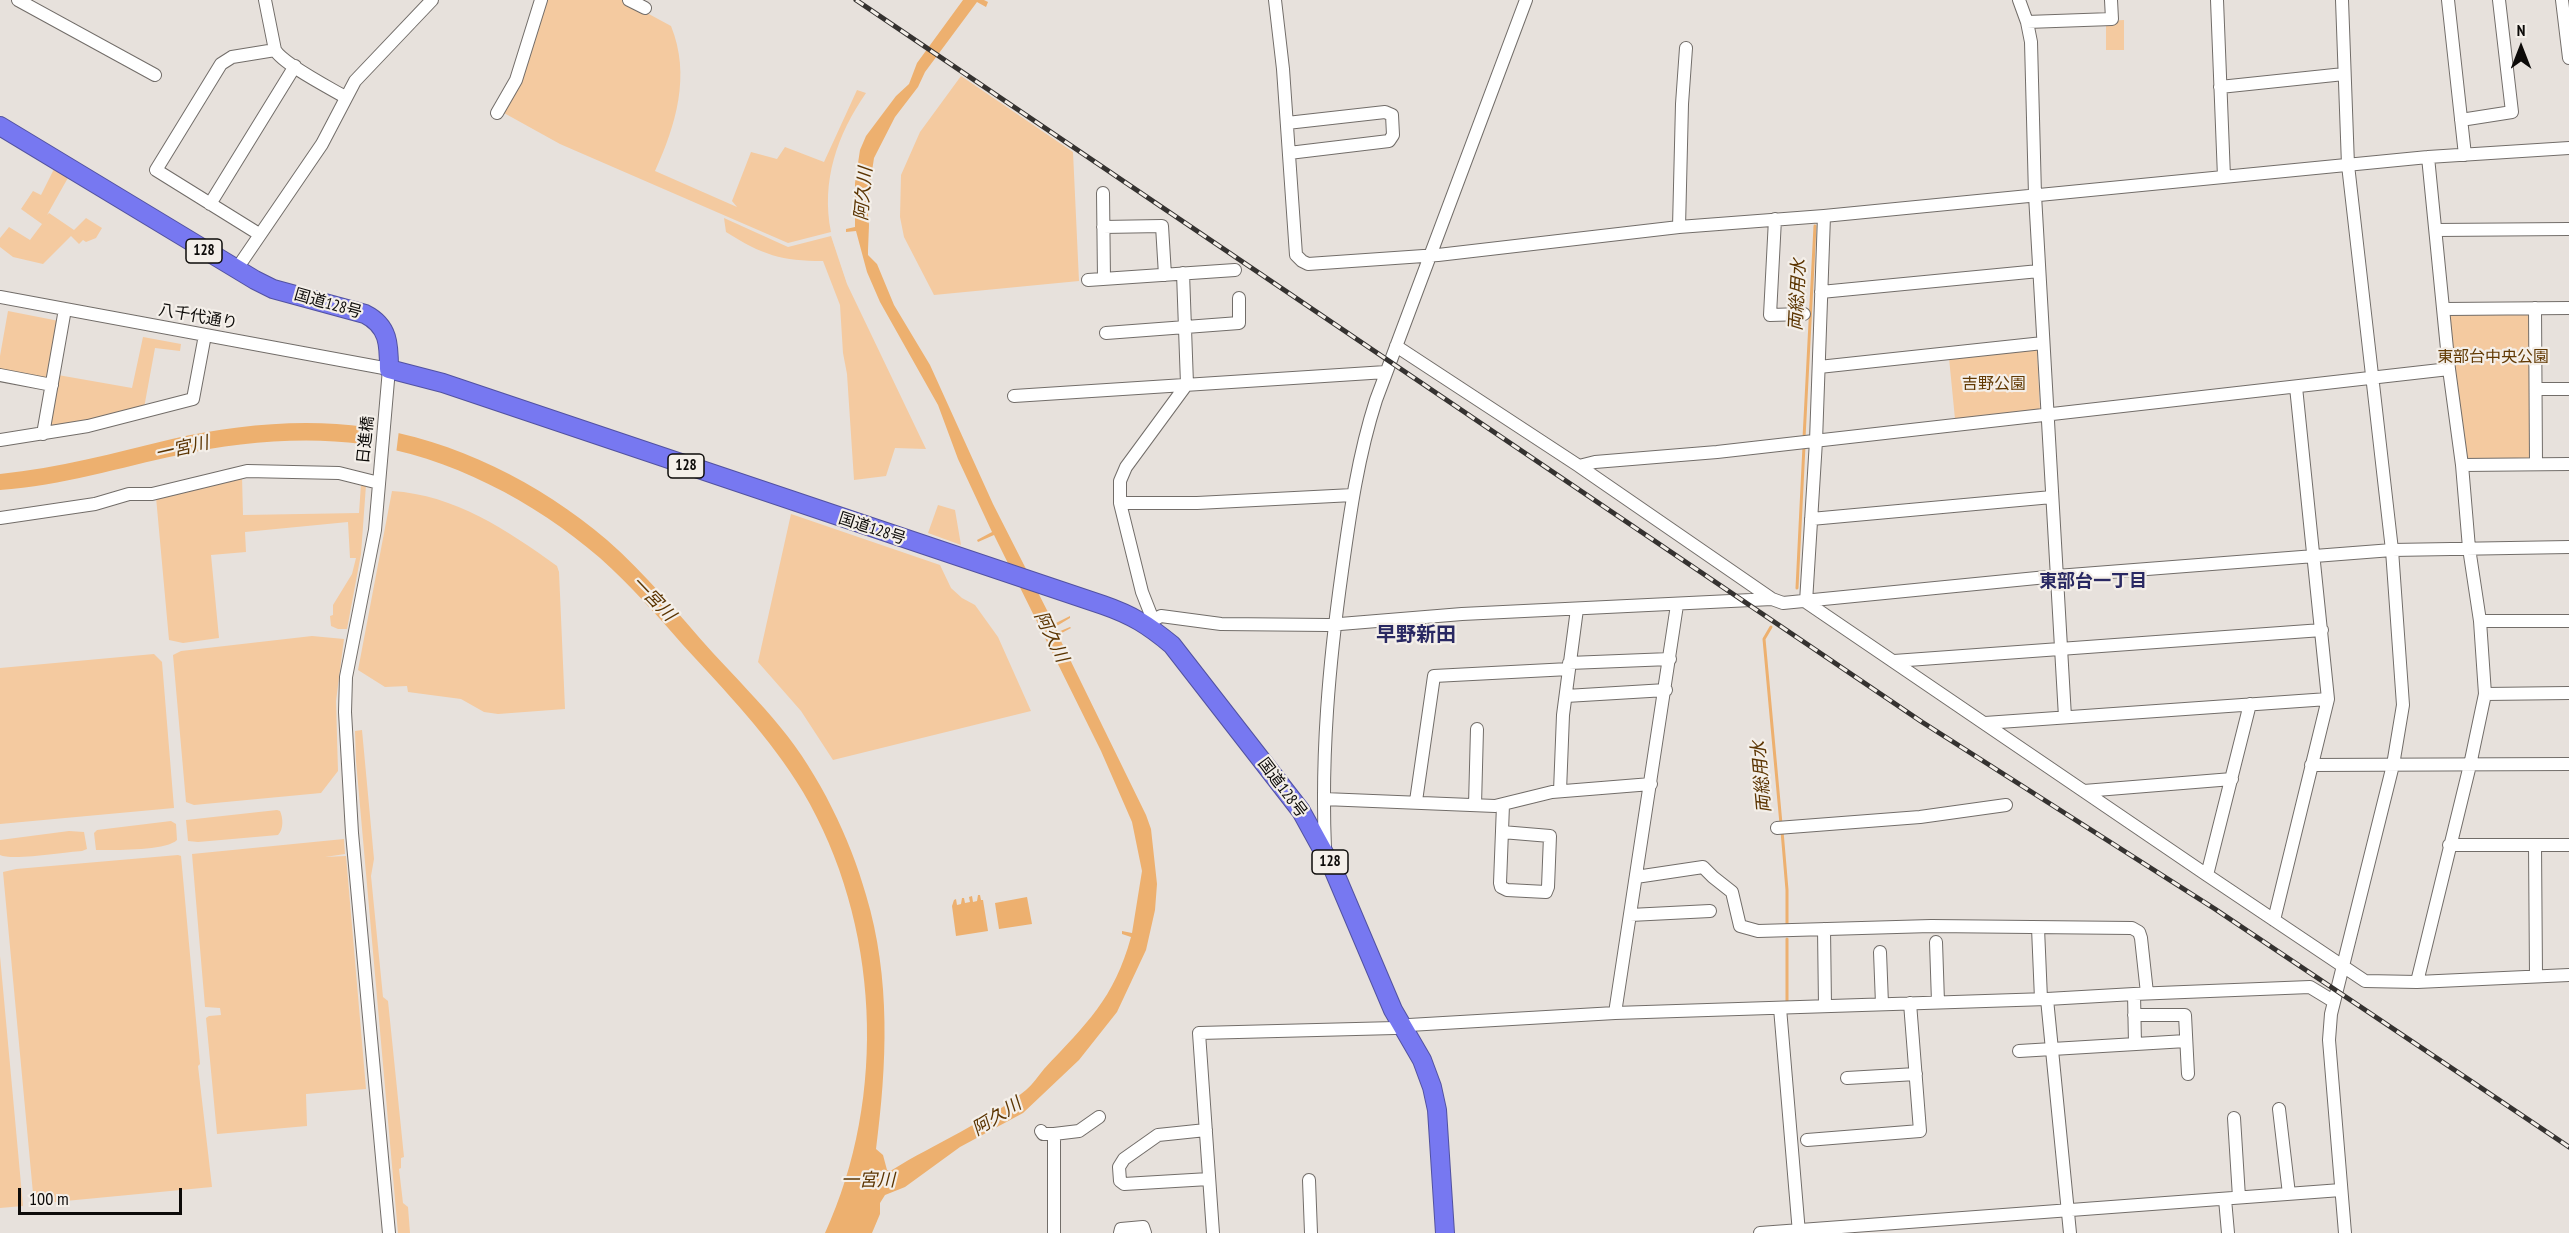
<!DOCTYPE html>
<html>
<head>
<meta charset="utf-8">
<style>
  body { margin:0 }
  #map { position:relative; width:2569px; height:1233px; overflow:hidden; background:#e7e1dc; font-family:"PT Sans Narrow",sans-serif }
  canvas { display:block }
  .north { position:absolute; left:2491px; top:18px; width:60px; height:60px; -webkit-text-stroke:4px #f4efe9; paint-order:stroke; rotate:0deg; font-size:16px; font-weight:700; line-height:24px; text-align:center; color:#0d0b09 }
  .north::after { content:''; display:block; margin:auto; width:21px; height:27px; background:#0d0b09; clip-path:polygon(50% 0,100% 100%,50% 72%,0 100%) }
  .scale { position:absolute; left:18px; top:1188px; width:164px; height:27px; box-sizing:border-box; border:3px solid #0d0b09; border-top:0; padding-left:8px; font-size:18px; line-height:21px; white-space:nowrap; color:#0d0b09; -webkit-text-stroke:4px #f4efe9; paint-order:stroke }
</style>
</head>
<body>
<div id="map">
<canvas width="2569" height="1233"></canvas>
<div class="north">N</div>
<div class="scale">100 m</div>
</div>
<script>
const g = document.querySelector('canvas').getContext('2d');
g.lineJoin = 'round';
function paint(path, color) {
  g.fillStyle = color;
  g.fill(path, 'evenodd');
}
function strokePath(path, color, width, dash) {
  g.strokeStyle = color;
  g.lineWidth = width;
  g.lineCap = dash ? 'butt' : 'round';
  g.setLineDash(dash || []);
  g.stroke(path);
}
function label(font, color, halo, rows, align = 'center') {
  g.font = font + ' "PT Sans Narrow","Noto Sans JP",sans-serif';
  g.lineWidth = 4.5;
  g.setLineDash([]);
  g.textBaseline = 'middle';
  g.strokeStyle = halo;
  g.fillStyle = color;
  for (const [text, x, y, turn = 0] of rows) {
    g.save();
    g.translate(x, y);
    g.rotate((+turn || 0) * Math.PI / 180);
    g.textAlign = isNaN(turn) ? turn : align;
    if (halo) g.strokeText(text, 0, 0);
    g.fillText(text, 0, 0);
    g.restore();
  }
}
const green = new Path2D(`
  M 547,0 L 623,0 L 671,26 C 691,75 676,125 655,171 L 737,207 L 732,201 L 751,152 L 777,159 L 785,147 L 824,162 L 857,90 L 866,93 C 837,135 821,181 831,232 L 788,243 L 560,144 L 504,113 L 526,67 Z
  M 2124,20 L 2124,50 L 2106,50 L 2106,21 Z
  M 961,76 L 1073,152 L 1079,281 L 934,295 L 904,237 L 900,217 L 901,175 L 920,132 Z
  M 55,167 L 69,176 L 47,215 L 49,213 L 74,230 L 86,218 L 102,228 L 96,238 L 86,242 L 83,240 L 79,244 L 71,236 L 43,264 L 13,257 L 0,247 L 0,238 L 9,227 L 30,240 L 42,224 L 21,209 L 33,191 L 41,195 Z
  M 724,218 L 788,247 L 831,236 L 847,284 L 926,449 L 895,448 L 886,476 L 854,480 L 847,374 L 843,353 L 840,305 L 823,261 C 782,261 762,255 726,232 Z
  M 8,311 L 59,321 L 50,374 L 43,379 L 0,371 L 0,356 Z
  M 2532,311 L 2532,462 L 2465,460 L 2453,370 L 2450,312 Z
  M 143,337 L 181,344 L 180,351 L 155,348 L 144,408 L 54,428 L 49,424 L 58,375 L 132,388 Z
  M 2037,349 L 2040,410 L 1955,419 L 1949,358 Z
  M 242,476 L 243,515 L 359,513 L 361,484 L 366,485 L 361,554 L 347,629 L 338,629 L 331,626 L 330,616 L 333,615 L 333,605 L 352,574 L 356,558 L 350,558 L 348,522 L 245,532 L 246,552 L 211,555 L 219,638 L 183,643 L 169,640 L 156,497 Z
  M 392,491 C 455,495 507,530 557,566 L 559,572 L 565,709 L 498,714 L 484,712 L 461,699 L 408,692 L 407,686 L 385,687 L 358,670 Z
  M 938,505 L 955,510 L 961,545 L 928,533 Z
  M 791,514 L 940,565 L 951,588 L 962,598 L 975,605 L 998,637 L 1031,711 L 833,760 L 801,711 L 758,662 Z
  M 312,636 L 344,639 L 336,701 L 338,771 L 321,793 L 194,805 L 186,802 L 173,655 L 181,651 Z
  M 154,654 L 162,662 L 174,808 L 0,824 L 0,668 Z
  M 362,730 L 374,859 L 371,876 L 383,997 L 388,1001 L 404,1157 L 401,1158 L 401,1168 L 399,1169 L 403,1203 L 408,1207 L 410,1233 L 398,1233 L 356,761 L 355,731 Z
  M 277,810 L 280,811 C 283,818 284,829 278,835 L 198,842 L 188,841 L 186,820 Z
  M 171,821 L 176,824 L 177,840 C 166,851 113,850 96,850 L 94,833 L 97,830 Z
  M 69,831 L 84,832 L 87,849 L 82,851 C 65,852 12,861 0,855 L 0,840 Z
  M 344,839 L 345,854 L 325,857 L 346,856 L 366,1089 L 306,1094 L 307,1126 L 217,1134 L 206,1018 L 209,1016 L 221,1015 L 220,1008 L 205,1007 L 192,854 Z
  M 178,855 L 181,856 L 200,1064 L 198,1066 L 212,1187 L 34,1204 L 3,872 L 16,869 Z
  M 0,956 L 23,1206 L 0,1208 Z`);
const water = new Path2D(`
  M 963,0 L 984,0 L 988,2 L 986,7 L 977,2 L 925,72 L 918,87 L 895,117 L 874,158 L 867,204 L 869,225 L 868,250 L 868,255 L 877,264 L 894,305 L 930,365 L 993,504 L 1054,624 L 1070,616 L 1070,618 L 1055,627 L 1058,632 L 1070,627 L 1071,628 L 1058,635 L 1146,815 L 1151,829 L 1157,884 L 1155,910 L 1146,950 L 1117,1012 L 1079,1060 L 1023,1113 L 960,1147 L 905,1187 L 885,1195 L 880,1203 L 880,1214 L 872,1233 L 825,1233 C 888,1097 880,922 803,792 C 770,737 726,692 683,645 C 657,615 630,585 600,558 C 534,501 449,456 362,444 C 305,436 235,442 179,455 C 120,467 62,486 0,490 L 0,474 C 59,468 114,453 172,439 C 233,425 303,418 366,427 C 455,440 539,482 607,540 C 646,574 679,615 713,653 C 736,678 760,702 781,728 C 819,774 850,838 866,895 C 891,978 887,1065 876,1149 L 883,1155 L 887,1170 L 892,1170 C 934,1144 988,1121 1026,1090 C 1033,1084 1038,1076 1044,1069 C 1087,1023 1114,999 1131,937 L 1122,934 L 1122,931 L 1132,933 L 1142,871 L 1132,822 L 1101,751 L 994,535 L 978,542 L 977,540 L 992,532 L 958,459 L 938,405 L 880,302 L 867,272 L 856,231 L 846,232 L 846,229 L 855,227 L 855,183 L 860,150 L 866,136 L 896,96 L 909,84 L 917,63 Z
  M 978,895 L 980,895 L 981,900 L 983,900 L 988,931 L 956,936 L 952,906 L 954,900 L 956,899 L 957,905 L 961,904 L 962,898 L 964,898 L 965,903 L 970,902 L 969,897 L 972,896 L 973,902 L 977,901 Z
  M 1027,897 L 1032,924 L 999,929 L 995,903 Z`);
const pier = new Path2D(`
  M 372,425 L 399,430 L 396,454 L 369,449 Z`);
const stream = new Path2D(`
  M 1804,438 L 1815,226
  M 1797,588 L 1804,446
  M 1771,627 L 1764,639 L 1781,824
  M 1782,831 L 1787,890 L 1787,926
  M 1787,939 L 1787,1001`);
const minor = new Path2D(`
  M 18,0 L 155,75
  M 265,0 L 275,50
  M 629,0 L 645,8
  M 1275,0 L 1283,69 L 1296,255 L 1302,261 L 1308,264 L 1438,255 L 1679,227 L 1824,216 L 2428,157 L 2569,148
  M 2019,0 L 2027,22 L 2031,42 L 2035,195 L 2065,717
  M 2217,0 L 2224,177
  M 2342,0 L 2348,165 L 2392,550 L 2403,705 L 2393,765 L 2331,1014 L 2329,1040 L 2345,1233
  M 2448,0 L 2465,155
  M 2562,0 L 2569,58
  M 2027,22 L 2112,19 L 2111,0
  M 2220,87 L 2344,74
  M 497,113 L 516,80 L 541,0
  M 2461,120 L 2512,112 L 2499,0
  M 1287,123 L 1385,112 L 1392,115 L 1393,135 L 1389,141 L 1289,153
  M 1103,193 L 1104,279
  M 210,204 L 295,66
  M 1775,219 L 1770,315 L 1804,314
  M 1103,227 L 1162,226 L 1165,275
  M 1679,227 L 1682,104 L 1686,48
  M 2436,230 L 2569,229
  M 259,234 L 156,170 L 221,64 L 232,57 L 275,50 C 283,64 330,88 345,97
  M 236,270 L 322,144 L 355,81 L 432,0
  M 1088,280 L 1235,270
  M 1821,292 L 2039,271
  M 0,297 L 389,369 L 375,530 L 346,677 L 345,712 L 352,833 L 389,1233
  M 2535,308 L 2536,464
  M 2445,309 L 2569,308
  M 1106,333 L 1239,323 L 1239,298
  M 1396,346 L 1579,466 L 1772,599 L 1783,603 L 2057,576 L 2392,550 L 2569,547
  M 1819,367 L 2043,343
  M 0,375 L 52,385
  M 2536,389 L 2569,389
  M 1014,396 L 1386,372
  M 43,434 L 65,309
  M 0,440 L 88,426 L 193,399 L 205,335
  M 2462,465 L 2569,464
  M 1579,466 L 1595,462 L 1717,452 L 2449,369
  M 1120,503 L 1197,503 L 1353,495
  M 0,518 L 95,504 L 129,494 L 152,494 L 247,471 L 339,473 L 379,483
  M 1811,519 L 2052,497
  M 1806,602 L 2207,875 L 2365,981 L 2417,982 L 2569,975
  M 1806,602 L 1816,441 L 1824,216
  M 1153,620 L 1142,592 L 1120,503 L 1120,481 L 1126,467 L 1187,384 L 1183,273
  M 2480,621 L 2569,621
  M 1146,624 L 1161,616 L 1221,624 L 1328,625 L 1462,614 L 1772,599
  M 1894,661 L 2322,630
  M 1569,663 L 1670,659
  M 2485,694 L 2569,693
  M 1566,696 L 1666,690
  M 1985,723 L 2328,699
  M 2311,765 L 2569,764
  M 1560,791 L 1563,715 L 1577,609
  M 2084,791 L 2232,779
  M 1324,799 L 1495,806 L 1552,792 L 1651,784
  M 1416,801 L 1434,676 L 1569,669
  M 1475,805 L 1477,729
  M 1777,828 L 1920,817 L 2006,805
  M 1502,832 L 1550,836 L 1548,887 L 1546,892 L 1507,890 L 1501,887 L 1500,883 L 1503,805
  M 2449,845 L 2569,845
  M 2535,845 L 2536,976
  M 1325,849 C 1321,754 1329,664 1342,571 C 1350,513 1358,456 1376,400 L 1526,0
  M 2207,875 L 2250,704
  M 1636,877 L 1703,867 L 1713,877 L 1732,892 L 1740,926 L 1758,931 L 1931,926 L 2132,928 L 2139,932 L 2141,938 L 2147,993
  M 1630,915 L 1710,911
  M 2274,920 L 2328,699 L 2296,387
  M 2038,928 L 2041,999
  M 1824,929 L 1825,1006
  M 1936,942 L 1938,1002
  M 1880,952 L 1882,1004
  M 2417,982 L 2470,765 L 2485,694 L 2480,621 L 2469,548 L 2462,465 L 2449,369 L 2428,157
  M 2134,994 L 2135,1044
  M 2047,999 L 2070,1233
  M 1780,1008 L 1799,1233
  M 1615,1013 L 1677,605
  M 2134,1015 L 2185,1015 L 2188,1074
  M 2019,1051 L 2186,1041
  M 1847,1078 L 1916,1074
  M 2279,1109 L 2289,1194
  M 2234,1118 L 2239,1197
  M 1206,1130 L 1158,1135 L 1124,1159 L 1119,1167 L 1120,1181 L 1124,1184 L 1209,1179
  M 1041,1131 L 1043,1134 L 1054,1134
  M 1807,1140 L 1920,1131 L 1910,1003
  M 1309,1180 L 1311,1233
  M 2225,1199 L 2228,1233
  M 1054,1233 L 1054,1134 L 1079,1131 L 1099,1117
  M 1120,1233 L 1121,1229 L 1143,1227 L 1145,1233
  M 1213,1233 L 1199,1033 L 1395,1028 L 1409,1025 L 1615,1013 L 2047,999 L 2134,994 L 2310,987 L 2333,1001
  M 1760,1233 L 2341,1190`);
const highway = new Path2D(`
  M 0,126 L 255,280 L 273,289 L 365,314 C 389,326 389,345 389,369 L 443,383 L 1103,605 C 1132,615 1148,625 1172,645 L 1301,811 L 1334,871 L 1393,1010 L 1422,1060 L 1432,1087 L 1437,1110 L 1445,1233`);
const rail = new Path2D(`
  M 856,0 L 1922,722 L 2215,909 L 2569,1147`);
const shields = [
  [204,251,36],
  [686,466,36],
  [1330,862,36]
];
const shieldNames = [
  ["128",204,251],
  ["128",686,466],
  ["128",1330,862]
];
const streetNames = [
  ["国道128号",328,304,16],
  ["八千代通り",198,317,10],
  ["日進橋",366,440,-84],
  ["国道128号",872,529,18],
  ["国道128号",1282,788,53]
];
const parkNames = [
  ["東部台中央公園",2493,357],
  ["吉野公園",1994,384]
];
const waterNames = [
  ["阿久川",864,194,-85],
  ["両総用水",1798,295,-87],
  ["一宮川",182,449,-13],
  ["一宮川",653,599,46],
  ["阿久川",1051,637,64],
  ["両総用水",1762,777,-95],
  ["阿久川",997,1117,-32],
  ["一宮川",868,1181]
];
const neighbourhoodNames = [
  ["東部台一丁目",2093,582]
];
const quarterNames = [
  ["早野新田",1416,635]
];
paint(green, '#f4caa0');
paint(water, '#edb06f');
paint(pier, '#e7e1dc');
strokePath(stream, '#edb06f', 3);
strokePath(minor, '#726d69', 14);
strokePath(highway, '#5252a0', 20);
strokePath(minor, '#fff', 12);
strokePath(highway, '#7778f1', 18);
strokePath(rail, '#353230', 5);
strokePath(rail, '#f4efe9', 3, [9]);
for (const [x, y, w] of shields) {
  const box = new Path2D();
  box.roundRect(x - w / 2, y - 12, w, 24, 4.5);
  g.fillStyle = '#f4efe9';
  g.fill(box);
  strokePath(box, '#0d0b09', 1.5);
}
label('bold 15px', '#0d0b09', null, shieldNames);
label('16px', '#0d0b09', '#f4efe9', streetNames);
label('16px', '#623a04', '#f4efe9', parkNames);
label('italic 18px', '#5b3400', '#f4efe9', waterNames);
label('bold 18px', '#292862', '#f4efe9', neighbourhoodNames);
label('bold 20px', '#292862', '#f4efe9', quarterNames);
</script>
</body>
</html>
